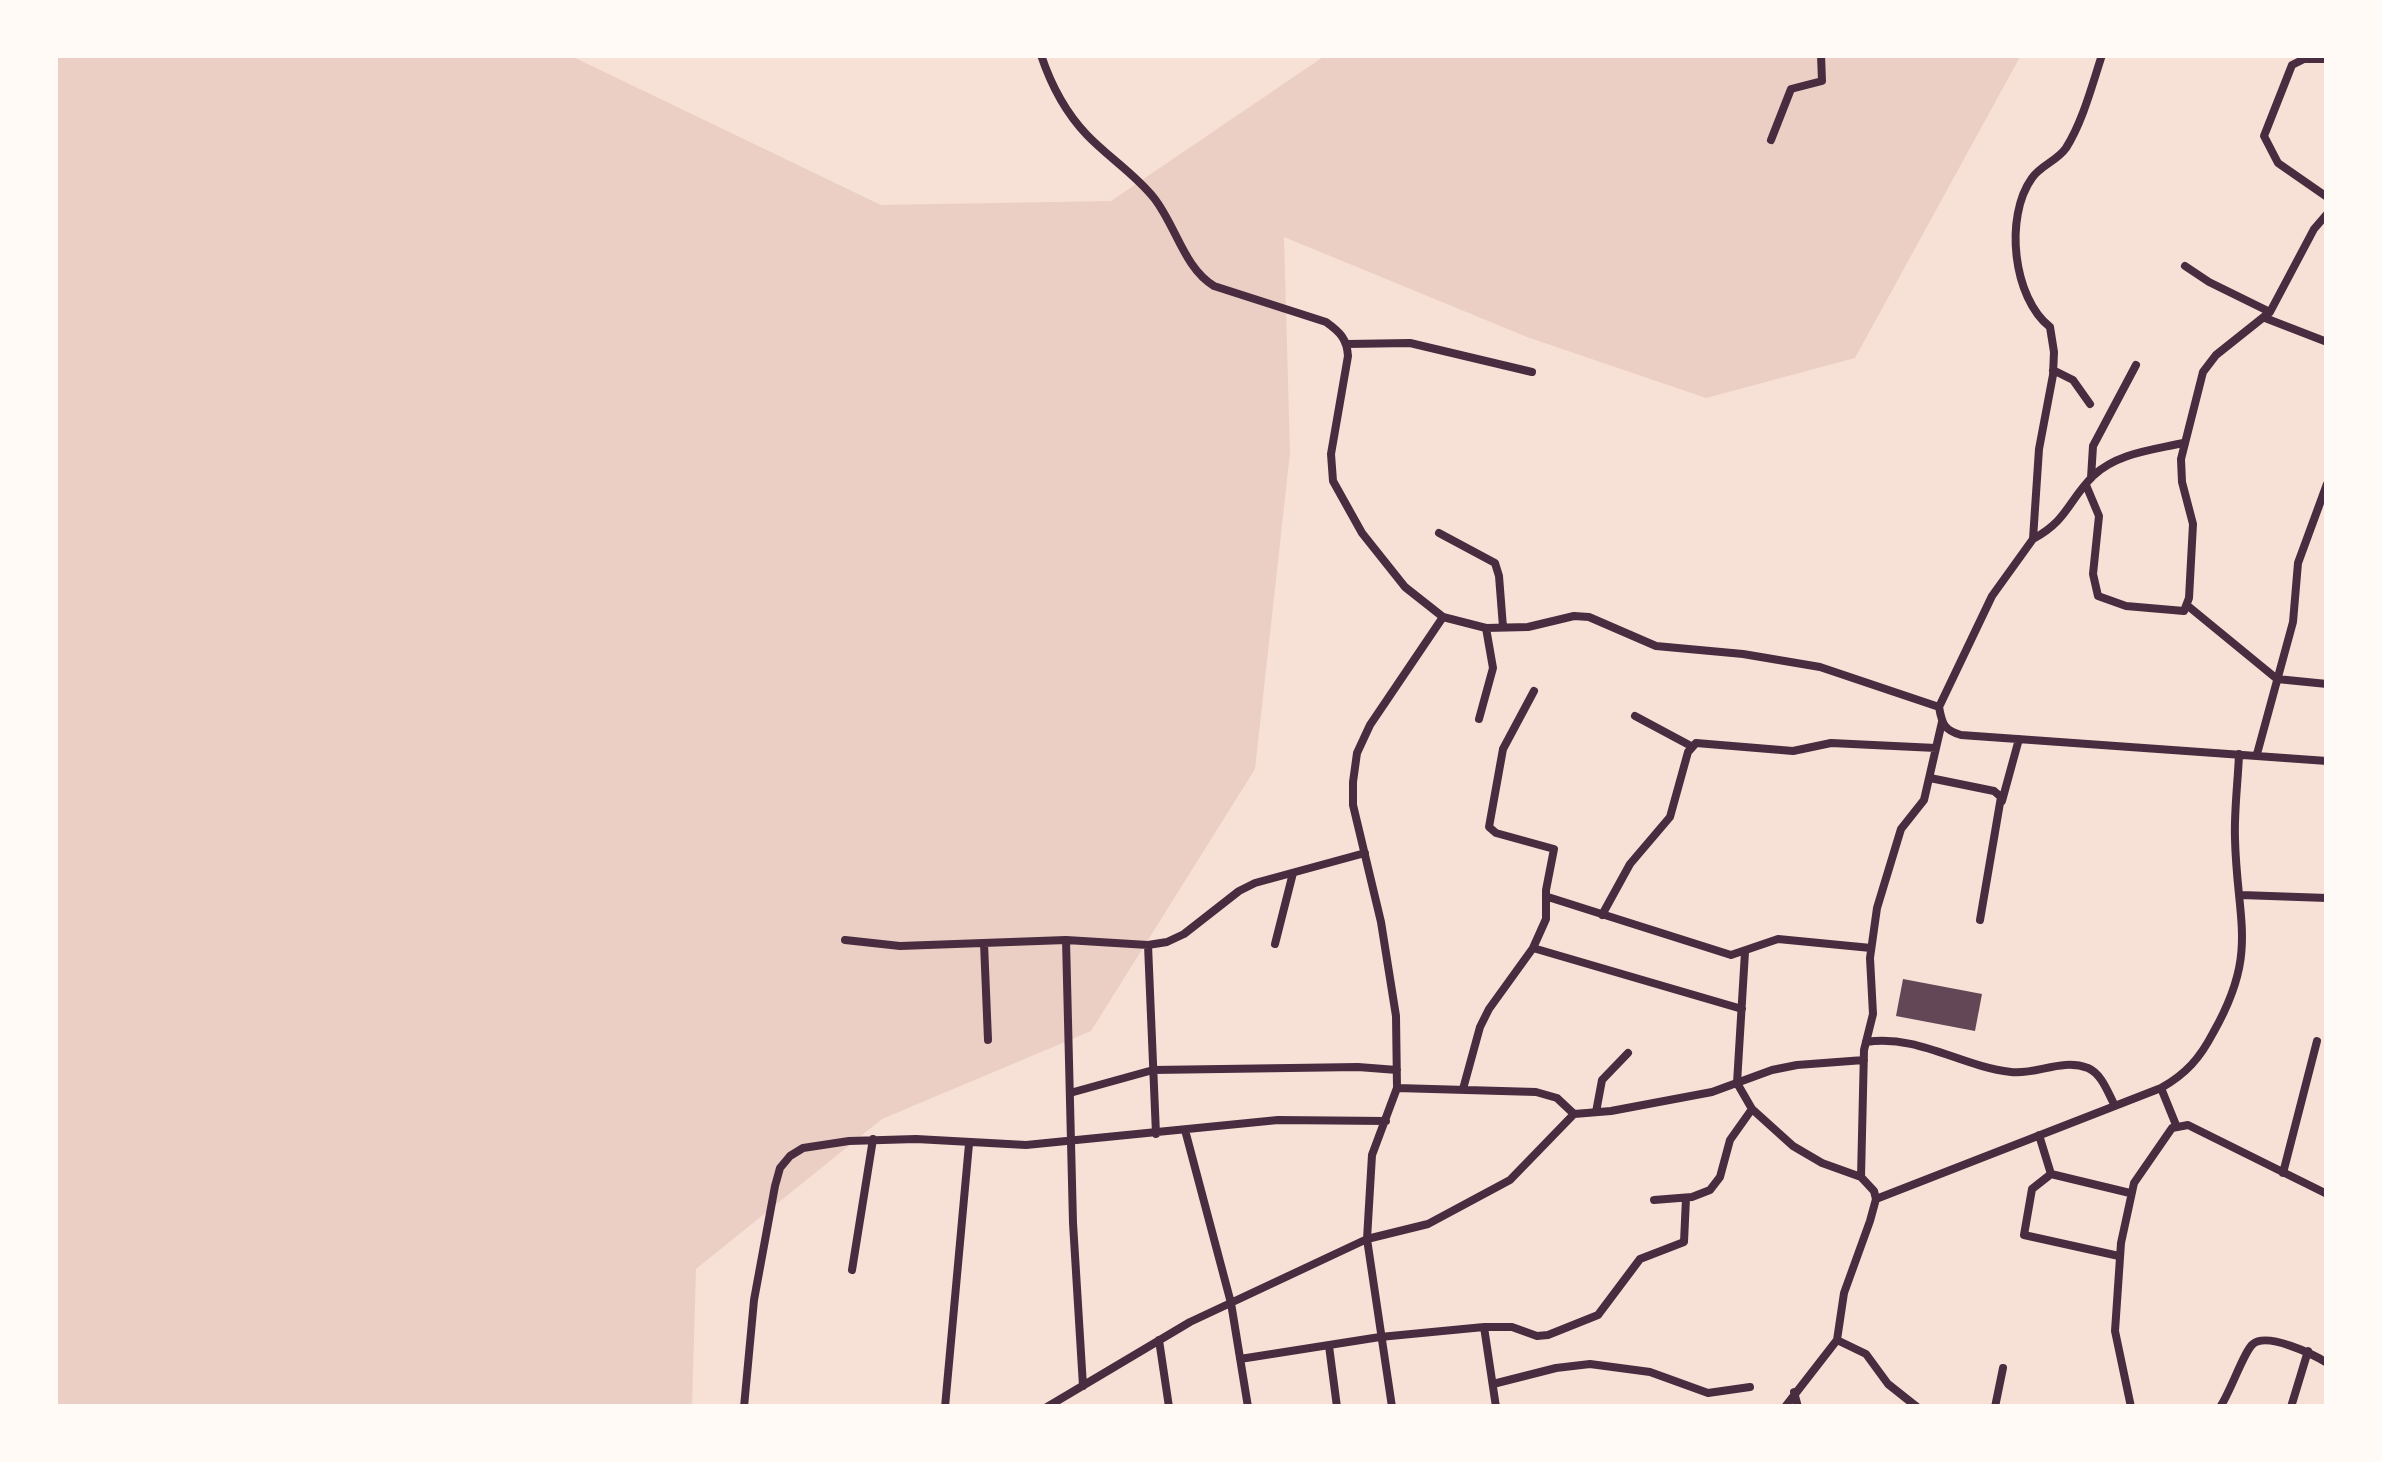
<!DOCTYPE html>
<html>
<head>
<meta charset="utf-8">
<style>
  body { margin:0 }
  #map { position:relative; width:2382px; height:1462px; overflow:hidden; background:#f7e1d7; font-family:"IBM Plex Serif",serif }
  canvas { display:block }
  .frame { position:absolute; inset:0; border:58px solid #fffaf5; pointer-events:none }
</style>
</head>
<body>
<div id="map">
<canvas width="2382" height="1462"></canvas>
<div class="frame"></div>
</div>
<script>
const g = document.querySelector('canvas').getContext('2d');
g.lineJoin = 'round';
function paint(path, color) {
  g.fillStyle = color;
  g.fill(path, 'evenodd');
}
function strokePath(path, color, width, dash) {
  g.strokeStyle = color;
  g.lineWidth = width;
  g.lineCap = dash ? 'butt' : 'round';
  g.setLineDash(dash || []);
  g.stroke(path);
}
const green = new Path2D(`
  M 55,55 L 569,55 L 881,205 L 1111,201 L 1326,55 L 2021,55 L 1855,358 L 1706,398 L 1527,337 L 1284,237 L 1290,453 L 1255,769 L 1091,1031 L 882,1119 L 696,1269 L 692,1407 L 55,1407 Z`);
const building = new Path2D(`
  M 1903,979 L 1982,994 L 1975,1031 L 1896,1016 Z`);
const minor = new Path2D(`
  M 1041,55 C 1051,85 1064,111 1087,135 C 1108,157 1135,174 1154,198 C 1176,226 1184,268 1214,286 L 1326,322 C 1340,332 1347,339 1348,356 L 1331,454 L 1333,481 L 1362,533 L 1405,587 L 1443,617 L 1486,628 L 1528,627 L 1574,616 L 1589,617 L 1656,646 L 1743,654 L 1820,667 L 1939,707
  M 2102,55 C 2092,85 2083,121 2066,148 C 2057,161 2041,165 2032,178 C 2004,217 2013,298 2050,327 L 2054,352 L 2053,375 L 2039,449 L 2033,539 L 1992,596 L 1939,707 C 1942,724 1944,730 1961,735 L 2327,761
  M 2327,59 L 2304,59 L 2292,65 L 2264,136 L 2278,163 L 2327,197
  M 1771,140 L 1791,89 L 1822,81 L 1821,55
  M 2185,266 L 2209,282 L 2270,312
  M 2265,318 L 2327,342
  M 1347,344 L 1410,343 L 1532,372
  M 2053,370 L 2073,380 L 2090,404
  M 2091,478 L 2093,446 L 2136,365
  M 2086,485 L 2099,516 L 2093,574 L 2098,596 L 2126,606 L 2184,611 L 2189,598 L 2193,524 L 2182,482 L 2181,459 L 2203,372 L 2216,355 L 2270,312 L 2314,229 L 2327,214
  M 1439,533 L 1495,563 L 1499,576 L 1503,627
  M 2033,539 C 2068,520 2068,501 2093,476 C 2117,453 2153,450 2183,443
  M 2188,606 L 2277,679 L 2327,684
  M 1635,716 L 1691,746
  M 1479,719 L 1493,668 L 1486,628
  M 2257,754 L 2293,622 L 2298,563 L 2327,484
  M 1930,778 L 1994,791 L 2001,797 L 1980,920
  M 2002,801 L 2019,739
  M 2241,895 L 2327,898
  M 1548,897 L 1731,955 L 1778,939 L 1871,948
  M 1602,915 L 1630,864 L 1670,817 L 1688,752 L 1696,743 L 1793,751 L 1831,743 L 1936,748
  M 845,940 L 900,946 L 1066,940 L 1148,945 L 1167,942 L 1184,934 L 1239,891 L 1255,883 L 1365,853
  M 1066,940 L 1073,1223 L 1083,1386
  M 984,943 L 988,1040
  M 1275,944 L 1293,873
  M 1148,945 L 1156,1134
  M 1533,948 L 1742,1009
  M 1745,952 L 1737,1083 L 1752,1109 L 1793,1146 L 1822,1163 L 1861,1177 L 1874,1191 L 1876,1199 L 1870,1221 L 1844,1293 L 1837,1340 L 1866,1354 L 1888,1384 L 1917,1407
  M 1866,1042 C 1918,1034 1960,1066 2011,1072 C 2037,1075 2061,1058 2088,1068 C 2102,1074 2108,1093 2115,1106
  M 1397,1088 L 1536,1092 L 1557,1098 L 1574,1114
  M 2161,1088 L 2176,1125
  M 1463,1089 L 1480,1027 L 1489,1009 L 1533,948 L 1546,919 L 1546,890 L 1554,849 L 1496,833 L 1489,827 L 1503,749 L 1534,691
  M 1070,1093 L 1153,1070 L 1358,1067 L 1397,1070
  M 1596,1112 L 1602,1080 L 1628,1053
  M 1185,1130 L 1231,1303 L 1248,1407
  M 2039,1135 L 2051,1174
  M 2283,1173 L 2317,1041
  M 1861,1177 L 1864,1050 L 1873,1014 L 1870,958 L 1877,908 L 1901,829 L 1924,800 L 1942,722
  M 1876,1199 L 2161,1088 C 2186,1074 2200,1058 2213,1033 C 2259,952 2237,923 2235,839 C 2234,810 2238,782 2239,754
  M 1654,1200 L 1692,1197 L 1710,1190 L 1720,1177 L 1730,1140 L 1752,1109
  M 2119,1256 L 2024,1235 L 2032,1189 L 2051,1174 L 2130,1193
  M 852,1270 L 873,1139
  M 1484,1327 L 1496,1407
  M 1159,1340 L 1169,1407
  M 1329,1346 L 1337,1407
  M 1240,1359 L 1380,1337 L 1484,1327 L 1512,1327 L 1537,1336 L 1548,1335 L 1598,1315 L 1640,1259 L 1684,1242 L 1686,1198
  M 1493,1384 L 1556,1368 L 1590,1364 L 1650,1372 L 1708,1393 L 1750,1387
  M 1794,1392 L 1798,1407
  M 744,1407 L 754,1300 L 775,1186 L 780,1168 L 790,1156 L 803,1148 L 849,1141 L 916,1139 L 1026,1145 L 1278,1120 L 1386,1121
  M 945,1407 L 969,1144
  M 1047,1407 L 1190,1322 L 1367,1239 L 1428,1224 L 1510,1180 L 1574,1114 L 1611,1111 L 1712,1092 L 1772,1070 L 1797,1065 L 1864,1060
  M 1392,1407 L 1367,1239 L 1372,1155 L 1397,1088 L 1396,1016 L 1381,922 L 1353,805 L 1353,782 L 1357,753 L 1370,725 L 1443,617
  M 1785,1407 L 1837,1340
  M 1995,1407 L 2003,1368
  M 2131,1407 L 2115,1331 L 2121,1243 L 2134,1183 L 2172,1128 L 2188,1125 L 2327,1194
  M 2220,1407 C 2230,1393 2244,1351 2253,1344 C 2267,1332 2313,1354 2327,1363
  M 2291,1407 L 2308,1351`);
paint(green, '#ebcfc5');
paint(building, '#644757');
strokePath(minor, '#4a2c40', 8);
</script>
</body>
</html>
